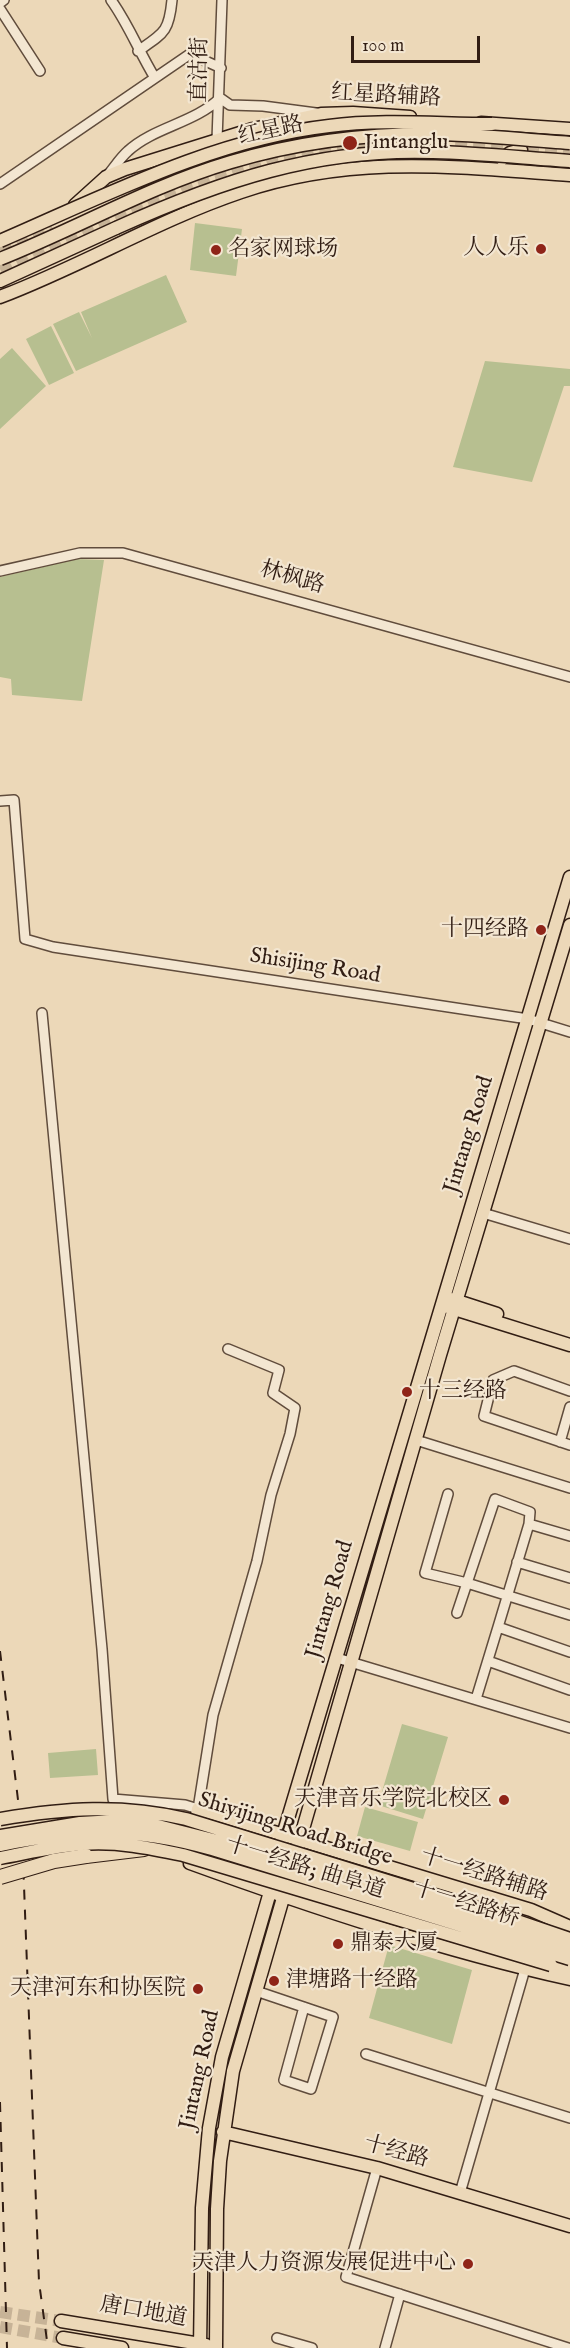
<!DOCTYPE html>
<html>
<head>
<meta charset="utf-8">
<style>
  body { margin:0 }
  #map { position:relative; width:570px; height:2348px; overflow:hidden; background:#ecd8b8; font-family:"IM FELL English",serif }
  canvas { display:block }
  .scale { position:absolute; left:351px; top:36px; width:129px; height:27px; box-sizing:border-box; border:3px solid #311d13; border-top:0; padding-left:8px; font-size:18px; line-height:21px; white-space:nowrap; color:#311d13; -webkit-text-stroke:4px #f3e6d1; paint-order:stroke }
</style>
</head>
<body>
<div id="map">
<canvas width="570" height="2348"></canvas>
<div class="scale">100 m</div>
</div>
<script>
const g = document.querySelector('canvas').getContext('2d');
g.lineJoin = 'round';
function paint(path, color) {
  g.fillStyle = color;
  g.fill(path, 'evenodd');
}
function strokePath(path, color, width, dash) {
  g.strokeStyle = color;
  g.lineWidth = width;
  g.lineCap = dash ? 'butt' : 'round';
  g.setLineDash(dash || []);
  g.stroke(path);
}
function label(font, color, halo, rows, align = 'center') {
  g.font = font + ' "IM FELL English","Noto Serif SC",serif';
  g.lineWidth = 4.5;
  g.setLineDash([]);
  g.textBaseline = 'middle';
  g.strokeStyle = halo;
  g.fillStyle = color;
  for (const [text, x, y, turn = 0] of rows) {
    g.save();
    g.translate(x, y);
    g.rotate((+turn || 0) * Math.PI / 180);
    g.textAlign = isNaN(turn) ? turn : align;
    if (halo) g.strokeText(text, 0, 0);
    g.fillText(text, 0, 0);
    g.restore();
  }
}
const green = new Path2D(`
  M 195,223 L 242,229 L 236,276 L 190,270 Z
  M 166,275 L 187,322 L 76,371 L 53,324 L 79,312 L 92,338 L 81,312 Z
  M 51,326 L 74,373 L 49,385 L 26,339 Z
  M 12,348 L 46,386 L 0,429 L 0,359 Z
  M 485,361 L 570,369 L 570,386 L 564,386 L 532,482 L 453,467 Z
  M 77,559 L 104,560 L 82,701 L 12,695 L 11,679 L 0,677 L 0,577 Z
  M 402,1724 L 448,1737 L 423,1819 L 378,1805 Z
  M 96,1749 L 98,1775 L 50,1778 L 48,1753 Z
  M 365,1807 L 418,1822 L 410,1851 L 357,1836 Z
  M 389,1945 L 472,1970 L 452,2044 L 369,2018 Z`);
const majorTunnel = new Path2D(`
  M 455,147 L 570,153
  M 0,250 L 50,223
  M 0,269 C 104,222 207,164 322,150 C 338,149 355,149 372,148
  M 0,2312 L 61,2321
  M 0,2327 L 63,2338`);
const minor = new Path2D(`
  M 111,0 C 129,25 139,52 155,78
  M 0,3 L 4,0
  M 0,9 L 40,71
  M 138,51 C 164,33 169,32 172,0
  M 217,140 L 222,0
  M 107,176 C 114,168 120,158 128,151 C 154,127 195,123 220,98 L 230,105 L 263,106 L 316,113
  M 0,184 L 190,54 L 221,68
  M 0,571 L 80,553 L 123,553 L 570,677
  M 0,801 L 14,800 L 25,939 L 53,947 L 528,1019 L 570,1032
  M 42,1013 L 102,1649 L 113,1799 L 185,1805 L 198,1809 L 213,1715 L 257,1561 L 271,1495 L 290,1434 L 295,1408 L 273,1393 L 279,1370 L 228,1349
  M 483,1213 L 570,1239
  M 570,1391 L 514,1371 L 493,1380 L 484,1416 L 570,1445
  M 416,1440 L 570,1488
  M 560,1442 L 570,1407
  M 448,1494 L 425,1573 L 467,1583 L 457,1613
  M 529,1524 L 530,1512 L 495,1499 L 467,1583 L 570,1615
  M 570,1536 L 529,1524 L 498,1627 L 570,1652
  M 517,1562 L 570,1578
  M 337,1658 L 570,1728
  M 488,1661 L 570,1690
  M 476,1699 L 498,1627
  M 256,1991 L 333,2017 L 311,2089 L 284,2080 L 304,2007
  M 366,2054 L 570,2118
  M 377,2168 L 346,2277 L 568,2348
  M 460,2193 L 525,1969
  M 277,2338 L 312,2348
  M 385,2348 L 400,2294`);
const major = new Path2D(`
  M 481,123 L 570,129
  M 502,159 L 510,153 L 521,150
  M 75,205 L 106,177 L 125,169 L 253,129 L 321,114 L 353,113 L 410,117
  M 0,281 L 116,228
  M 0,297 C 82,266 158,220 241,192 C 353,154 456,167 570,175
  M 451,1299 L 497,1314
  M 448,1307 L 570,1345
  M 570,1927 L 531,1910 L 198,1809 L 190,1863 C 314,1908 441,1950 570,1979
  M 551,1965 L 570,1970
  M 223,2132 L 377,2168 L 570,2226
  M 61,2321 L 206,2345
  M 63,2338 L 122,2348
  M 200,2348 L 202,2208 L 209,2128 L 222,2057 L 270,1892 L 283,1835 L 570,877
  M 216,2348 L 217,2209 L 220,2161 L 233,2071 L 440,1355 L 570,925`);
const highway = new Path2D(`
  M 86,1856 L 144,1849`);
const rail = new Path2D(`
  M 0,1651 L 22,1833 L 39,2282 L 48,2348
  M 0,2102 L 7,2348`);
const majorBridge = new Path2D(`
  M 116,228 C 220,181 317,148 433,152 C 479,153 524,158 570,161
  M 0,241 C 104,196 215,139 329,126 C 383,119 438,124 492,124
  M 0,259 C 78,228 150,186 231,162 C 295,143 362,134 429,134 C 476,134 523,140 570,143
  M 0,1819 C 65,1808 121,1804 186,1819 L 514,1920 L 570,1939
  M 0,1836 L 80,1823 L 116,1821 L 154,1825 L 225,1843 L 570,1949
  M 0,1845 C 81,1829 132,1826 212,1849 L 570,1959
  M 0,1858 C 27,1853 55,1846 82,1844 C 116,1841 150,1848 183,1855 L 551,1965`);
const highwayBridge = new Path2D(`
  M 0,1877 L 54,1861 L 86,1856`);
const markers = [
  [350,143,8,"#8f2418"],
  [541,249,6,"#8f2418"],
  [216,250,6,"#8f2418"],
  [541,930,6,"#8f2418"],
  [407,1392,6,"#8f2418"],
  [504,1800,6,"#8f2418"],
  [338,1944,6,"#8f2418"],
  [274,1981,6,"#8f2418"],
  [198,1989,6,"#8f2418"],
  [468,2264,6,"#8f2418"]
];
const streetNames = [
  ["直沽街",201,70,-89],
  ["红星路辅路",386,97,3],
  ["红星路",271,132,-12],
  ["林枫路",292,579,16],
  ["Shisijing Road",315,967,9],
  ["Jintang Road",470,1135,-73],
  ["Jintang Road",331,1600,-74],
  ["Shiyijing Road Bridge",295,1830,17],
  ["十一经路; 曲阜道",305,1869,17],
  ["十一经路辅路",484,1876,17],
  ["十一经路桥",466,1905,17],
  ["Jintang Road",201,2070,-78],
  ["十经路",396,2153,15],
  ["唐口地道",143,2313,10]
];
const poiNames = [
  ["Jintanglu",364,143],
  ["人人乐",529,249,"right"],
  ["名家网球场",228,250],
  ["十四经路",529,930,"right"],
  ["十三经路",419,1392],
  ["天津音乐学院北校区",492,1800,"right"],
  ["鼎泰大厦",350,1944],
  ["津塘路十经路",286,1981],
  ["天津河东和协医院",186,1989,"right"],
  ["天津人力资源发展促进中心",456,2264,"right"]
];
paint(green, '#b7bf90');
strokePath(majorTunnel, '#c7b397', 12, [12, 6]);
strokePath(minor, '#604c3c', 12);
strokePath(major, '#311d13', 15);
strokePath(highway, '#311d13', 16);
strokePath(minor, '#f3e6d1', 9);
strokePath(major, '#ecd8b8', 12);
strokePath(highway, '#ecd8b8', 14);
strokePath(rail, '#311d13', 2, [10, 10]);
strokePath(majorBridge, '#311d13', 15, []);
strokePath(highwayBridge, '#311d13', 16, []);
strokePath(majorBridge, '#ecd8b8', 12);
strokePath(highwayBridge, '#ecd8b8', 14);
for (const [x, y, r, color] of markers) {
  const dot = new Path2D();
  dot.arc(x, y, r, 0, 2 * Math.PI);
  g.fillStyle = color;
  g.fill(dot);
  strokePath(dot, '#f3e6d1', 2);
}
label('22px', '#311d13', '#f3e6d1', streetNames);
label('22px', '#311d13', '#f3e6d1', poiNames, 'left');
</script>
</body>
</html>
